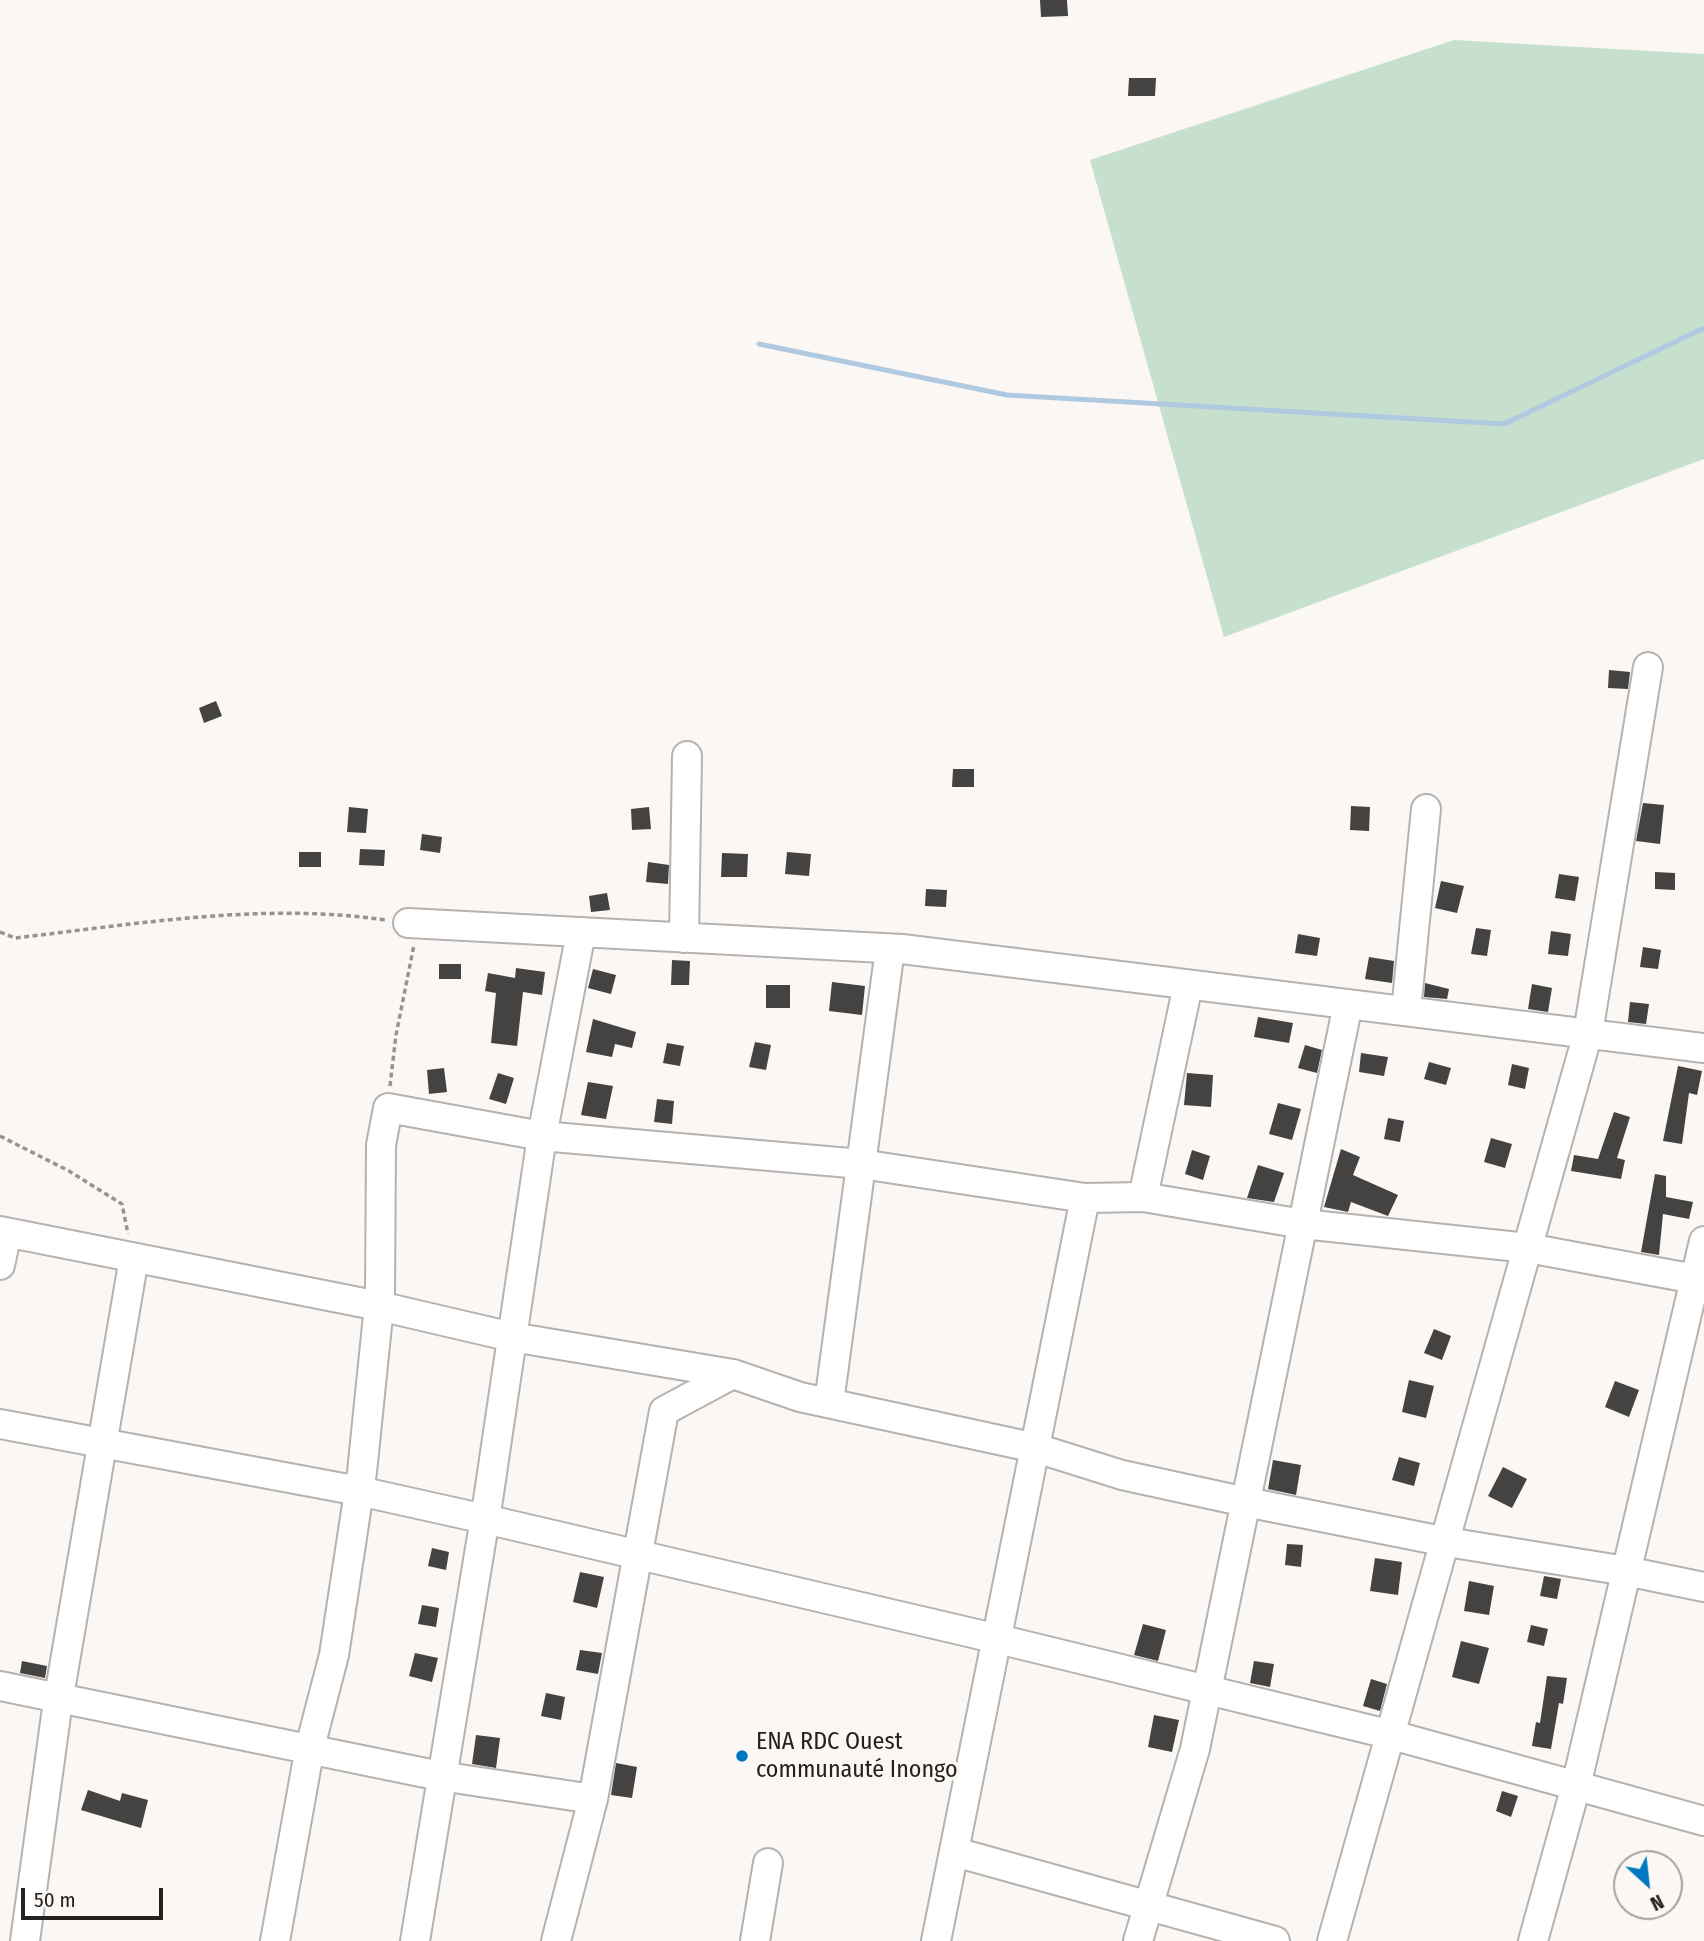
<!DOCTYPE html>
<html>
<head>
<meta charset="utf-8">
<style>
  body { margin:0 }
  #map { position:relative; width:1704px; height:1941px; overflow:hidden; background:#faf7f4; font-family:"Fira Sans Condensed",sans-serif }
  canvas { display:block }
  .north { position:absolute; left:1613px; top:1850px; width:70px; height:70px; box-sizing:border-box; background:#faf7f4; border:2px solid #a4a2a0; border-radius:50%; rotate:153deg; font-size:19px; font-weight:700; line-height:28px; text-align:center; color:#232221 }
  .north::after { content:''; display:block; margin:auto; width:24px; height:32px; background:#0178c2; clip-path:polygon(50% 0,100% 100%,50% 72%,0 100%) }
  .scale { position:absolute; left:21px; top:1888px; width:142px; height:32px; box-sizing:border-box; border:4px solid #232221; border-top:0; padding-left:9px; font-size:21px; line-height:24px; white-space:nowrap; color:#232221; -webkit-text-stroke:5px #faf7f4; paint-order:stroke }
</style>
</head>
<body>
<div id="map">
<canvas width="1704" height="1941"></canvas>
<div class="north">N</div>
<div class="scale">50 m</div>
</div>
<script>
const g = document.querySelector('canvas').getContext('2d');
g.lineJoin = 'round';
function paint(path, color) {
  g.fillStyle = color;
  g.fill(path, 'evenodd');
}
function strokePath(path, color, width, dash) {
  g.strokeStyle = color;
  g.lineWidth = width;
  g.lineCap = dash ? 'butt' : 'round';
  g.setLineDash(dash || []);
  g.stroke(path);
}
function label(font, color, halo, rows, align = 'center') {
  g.font = font + ' "Fira Sans Condensed",sans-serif';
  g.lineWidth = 7;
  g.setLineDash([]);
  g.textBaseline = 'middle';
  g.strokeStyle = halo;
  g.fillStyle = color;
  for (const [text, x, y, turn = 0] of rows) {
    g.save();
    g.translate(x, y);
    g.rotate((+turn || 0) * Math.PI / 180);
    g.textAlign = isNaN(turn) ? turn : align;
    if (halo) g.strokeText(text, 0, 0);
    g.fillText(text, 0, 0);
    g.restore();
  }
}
const green = new Path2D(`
  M 1454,40 L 1704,54 L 1704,459 L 1224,637 L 1090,160 Z`);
const stream = new Path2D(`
  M 759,344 L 1007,395 L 1504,424 L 1704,328`);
const building = new Path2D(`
  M 1040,0 L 1067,0 L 1068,16 L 1041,17 Z
  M 1129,78 L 1156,78 L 1155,96 L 1128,96 Z
  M 1609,670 L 1630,672 L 1628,689 L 1608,688 Z
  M 216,701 L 222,716 L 204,723 L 199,708 Z
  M 953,769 L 974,769 L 974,787 L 952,787 Z
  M 1643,803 L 1664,805 L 1660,844 L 1636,841 Z
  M 1351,806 L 1370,807 L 1369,831 L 1350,830 Z
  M 349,807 L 368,809 L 366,833 L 347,832 Z
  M 649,807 L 651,829 L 632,830 L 631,809 Z
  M 422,834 L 442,837 L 440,853 L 420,850 Z
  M 360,849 L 385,850 L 384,866 L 359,865 Z
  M 299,852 L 321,852 L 321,867 L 299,867 Z
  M 787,852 L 811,854 L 809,876 L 785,874 Z
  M 722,853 L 748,854 L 747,877 L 721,877 Z
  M 648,862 L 669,865 L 668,884 L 646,882 Z
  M 1655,872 L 1675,873 L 1675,890 L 1655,889 Z
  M 1559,874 L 1579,877 L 1575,901 L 1555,898 Z
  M 1441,881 L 1464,886 L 1457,913 L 1435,908 Z
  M 926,889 L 947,890 L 946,907 L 925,906 Z
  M 607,893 L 610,910 L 591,912 L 589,896 Z
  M 1476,928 L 1491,930 L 1487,956 L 1471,954 Z
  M 1551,931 L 1571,934 L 1568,956 L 1548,954 Z
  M 1298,934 L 1320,938 L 1317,956 L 1295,953 Z
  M 1643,947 L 1661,950 L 1658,969 L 1640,967 Z
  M 1369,957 L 1394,961 L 1392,983 L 1365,979 Z
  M 672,960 L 690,961 L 689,985 L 671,985 Z
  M 439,964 L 461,964 L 461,979 L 439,979 Z
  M 516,968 L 545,972 L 542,995 L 523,992 L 517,1046 L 491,1043 L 496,993 L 485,991 L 488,973 L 515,978 Z
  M 593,969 L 616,975 L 611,994 L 588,988 Z
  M 832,982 L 865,986 L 862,1015 L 829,1011 Z
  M 1425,983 L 1449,989 L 1447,999 L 1424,997 Z
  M 1532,984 L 1552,988 L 1548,1012 L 1528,1009 Z
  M 766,985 L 790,985 L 790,1008 L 766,1008 Z
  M 1630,1002 L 1649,1004 L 1646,1024 L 1628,1022 Z
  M 1258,1017 L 1293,1023 L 1289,1043 L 1254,1037 Z
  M 593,1019 L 636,1032 L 632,1048 L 615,1044 L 612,1057 L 586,1052 Z
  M 755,1042 L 771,1045 L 766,1070 L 749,1067 Z
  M 667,1043 L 684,1046 L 680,1066 L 663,1063 Z
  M 1305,1045 L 1322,1050 L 1317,1073 L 1298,1068 Z
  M 1361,1053 L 1388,1057 L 1384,1076 L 1359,1072 Z
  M 1429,1062 L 1451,1068 L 1446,1085 L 1424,1079 Z
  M 1512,1064 L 1529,1068 L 1525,1089 L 1508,1085 Z
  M 1678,1066 L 1702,1071 L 1697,1095 L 1689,1093 L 1682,1144 L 1663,1141 Z
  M 444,1068 L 447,1092 L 429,1094 L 427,1070 Z
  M 498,1073 L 514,1078 L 506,1104 L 489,1099 Z
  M 1187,1073 L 1213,1075 L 1211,1107 L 1184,1105 Z
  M 588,1082 L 613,1086 L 606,1119 L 581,1115 Z
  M 657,1099 L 674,1101 L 672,1124 L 654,1122 Z
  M 1278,1103 L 1301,1109 L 1292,1140 L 1269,1134 Z
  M 1614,1112 L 1630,1117 L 1617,1158 L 1625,1160 L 1621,1179 L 1571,1171 L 1574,1155 L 1598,1159 Z
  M 1388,1118 L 1404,1121 L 1400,1142 L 1384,1139 Z
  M 1491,1138 L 1512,1144 L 1505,1168 L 1484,1162 Z
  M 1341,1149 L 1360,1157 L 1353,1175 L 1398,1195 L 1388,1216 L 1351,1202 L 1348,1212 L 1324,1207 Z
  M 1192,1150 L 1210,1156 L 1203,1180 L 1185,1174 Z
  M 1258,1165 L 1284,1173 L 1274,1202 L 1247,1198 Z
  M 1655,1174 L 1666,1176 L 1666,1197 L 1693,1202 L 1689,1219 L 1663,1214 L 1659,1255 L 1641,1252 Z
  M 1434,1329 L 1451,1336 L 1442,1360 L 1424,1353 Z
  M 1409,1380 L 1434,1386 L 1426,1418 L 1402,1412 Z
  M 1615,1381 L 1639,1390 L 1629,1417 L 1605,1407 Z
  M 1399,1457 L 1420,1463 L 1414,1486 L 1392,1480 Z
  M 1273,1460 L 1301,1465 L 1296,1495 L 1268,1489 Z
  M 1503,1467 L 1527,1479 L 1512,1508 L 1488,1496 Z
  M 1287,1544 L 1303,1545 L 1301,1567 L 1285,1565 Z
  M 432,1548 L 449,1552 L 446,1570 L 428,1566 Z
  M 1375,1558 L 1402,1562 L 1398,1595 L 1370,1591 Z
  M 580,1572 L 604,1577 L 597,1608 L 573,1602 Z
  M 1544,1576 L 1561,1579 L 1557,1599 L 1540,1596 Z
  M 1469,1581 L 1494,1586 L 1489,1615 L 1464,1611 Z
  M 422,1605 L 439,1608 L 436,1627 L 418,1624 Z
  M 1143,1624 L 1166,1630 L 1158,1661 L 1134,1655 Z
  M 1531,1625 L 1548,1629 L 1544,1646 L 1527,1642 Z
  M 1461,1641 L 1489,1648 L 1479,1684 L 1452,1677 Z
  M 580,1650 L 602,1653 L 598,1674 L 576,1670 Z
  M 415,1653 L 438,1658 L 432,1682 L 409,1676 Z
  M 22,1661 L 47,1666 L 45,1678 L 20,1673 Z
  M 1254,1661 L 1274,1664 L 1270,1687 L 1250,1683 Z
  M 1547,1676 L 1567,1678 L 1563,1704 L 1559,1703 L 1551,1749 L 1532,1746 L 1536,1722 L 1540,1723 Z
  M 1371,1679 L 1387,1684 L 1380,1711 L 1363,1706 Z
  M 546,1693 L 565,1697 L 561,1720 L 541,1716 Z
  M 1154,1715 L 1179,1720 L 1172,1752 L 1148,1747 Z
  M 476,1735 L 500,1738 L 496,1768 L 472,1764 Z
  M 616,1763 L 637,1767 L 632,1798 L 611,1795 Z
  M 88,1790 L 120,1801 L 122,1793 L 148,1800 L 141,1828 L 81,1810 Z
  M 1502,1791 L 1518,1796 L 1511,1817 L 1496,1811 Z`);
const path = new Path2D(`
  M 0,932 L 15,938 C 137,924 264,902 385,920
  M 390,1086 L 396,1035 L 414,945
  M 0,1136 L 69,1171 L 122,1204 L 128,1234`);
const minor = new Path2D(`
  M 408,923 L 902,949 L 1704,1048
  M 581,932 L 542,1136 L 861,1164 L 1085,1198 L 1143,1197 L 1303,1224 L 1528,1248 L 1695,1279
  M 684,938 L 687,756
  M 1406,1011 L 1426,809
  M 1143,1197 L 1188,985
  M 0,1231 L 379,1306 L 512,1337 L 733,1374 L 800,1397 L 1036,1448 L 1122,1475 L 1246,1502 L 1447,1542 L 1626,1571 L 1704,1587
  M 0,1265 L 7,1233
  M 829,1403 L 890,949
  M 0,1424 L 359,1491 L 485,1519 L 998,1639 L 1392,1735 L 1704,1821
  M 0,1686 L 440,1776 L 593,1799
  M 955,1852 L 1275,1941
  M 25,1941 L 57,1708 L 134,1258
  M 275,1941 L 310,1747 L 334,1655 L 362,1472 L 380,1296 L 381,1145 L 388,1108 L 542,1136 L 488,1500 L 415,1941
  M 556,1941 L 593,1799 L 664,1411 L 733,1374
  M 755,1941 L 768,1863
  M 936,1941 L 1085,1198
  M 1138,1941 L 1195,1749 L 1348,1004
  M 1332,1941 L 1588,1033 L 1648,667
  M 1533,1941 L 1576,1786 L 1704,1241`);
const markers = [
  [742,1756,7,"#0178c2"]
];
const poiNames = [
  ["ENA RDC Ouest",756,1742],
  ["communauté Inongo",756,1770]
];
paint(green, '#c6e0cd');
strokePath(stream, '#afcae0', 5);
paint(building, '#454341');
strokePath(minor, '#b5b2b0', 32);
strokePath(path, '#969492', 3.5, [5, 3.5]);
strokePath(minor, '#fff', 28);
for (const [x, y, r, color] of markers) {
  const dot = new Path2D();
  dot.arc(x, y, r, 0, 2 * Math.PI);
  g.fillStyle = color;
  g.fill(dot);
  strokePath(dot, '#faf7f4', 2.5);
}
label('24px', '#232221', '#faf7f4', poiNames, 'left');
</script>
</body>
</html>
